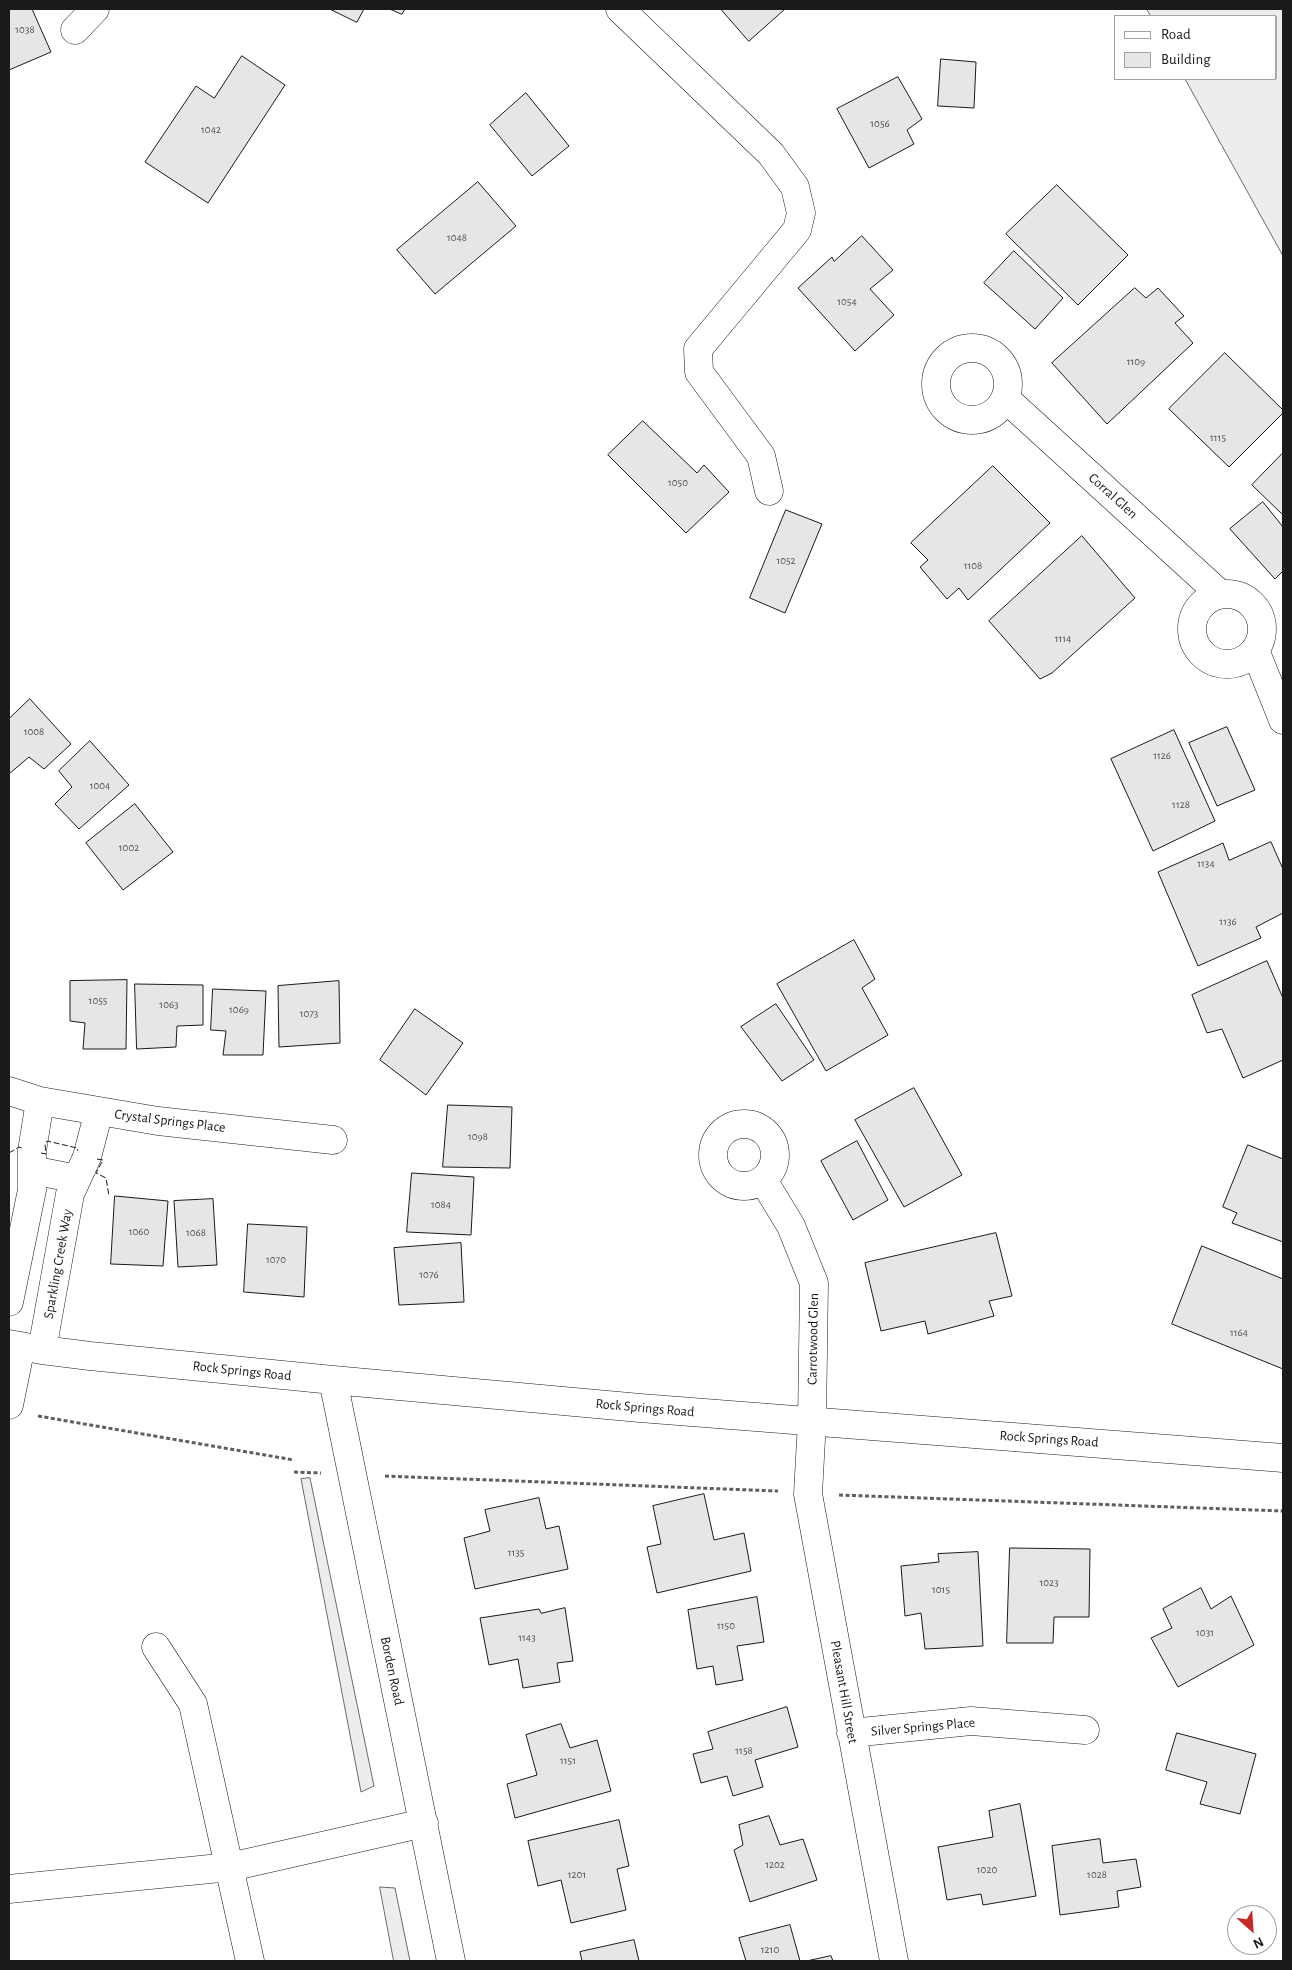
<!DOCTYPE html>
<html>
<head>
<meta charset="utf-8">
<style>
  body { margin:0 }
  #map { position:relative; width:1292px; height:1970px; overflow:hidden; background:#fff; font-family:"Alegreya Sans",sans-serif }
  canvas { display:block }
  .frame { position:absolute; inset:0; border:10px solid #1a1a1a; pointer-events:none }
  .legend { position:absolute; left:1114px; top:15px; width:162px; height:65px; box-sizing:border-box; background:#fff; border:1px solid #a3a3a3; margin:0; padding:6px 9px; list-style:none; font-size:15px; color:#1a1a1a }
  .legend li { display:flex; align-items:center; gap:10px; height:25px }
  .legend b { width:25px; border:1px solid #a3a3a3 }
  .north { position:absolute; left:1227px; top:1905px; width:50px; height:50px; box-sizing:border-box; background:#fff; border:1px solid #a3a3a3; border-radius:50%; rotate:154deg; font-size:14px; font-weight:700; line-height:20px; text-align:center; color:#1a1a1a }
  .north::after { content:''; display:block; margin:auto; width:18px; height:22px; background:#c62828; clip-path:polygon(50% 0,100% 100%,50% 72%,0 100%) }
</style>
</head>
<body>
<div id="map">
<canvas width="1292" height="1970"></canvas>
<div class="frame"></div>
<ul class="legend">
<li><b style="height:6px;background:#fff"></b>Road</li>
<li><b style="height:14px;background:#e6e6e6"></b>Building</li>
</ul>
<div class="north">N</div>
</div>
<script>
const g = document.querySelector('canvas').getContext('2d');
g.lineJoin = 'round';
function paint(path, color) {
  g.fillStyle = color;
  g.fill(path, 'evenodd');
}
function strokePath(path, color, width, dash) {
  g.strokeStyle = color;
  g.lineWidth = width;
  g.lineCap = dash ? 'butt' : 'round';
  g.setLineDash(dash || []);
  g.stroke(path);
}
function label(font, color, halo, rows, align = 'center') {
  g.font = font + ' "Alegreya Sans",sans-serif';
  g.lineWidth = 4;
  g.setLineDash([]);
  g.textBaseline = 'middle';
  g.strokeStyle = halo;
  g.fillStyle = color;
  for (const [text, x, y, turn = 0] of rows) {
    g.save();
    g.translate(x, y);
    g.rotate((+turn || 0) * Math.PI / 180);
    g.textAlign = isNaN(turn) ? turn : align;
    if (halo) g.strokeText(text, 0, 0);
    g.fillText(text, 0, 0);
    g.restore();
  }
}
const built = new Path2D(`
  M 1147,9 L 1283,9 L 1283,256 L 1185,79 L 1276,79 L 1276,16 L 1151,16 Z
  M 310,1478 L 374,1786 L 361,1792 L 301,1479 Z
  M 380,1887 L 395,1888 L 410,1961 L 394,1961 Z`);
const building = new Path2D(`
  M 9,9 L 32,9 L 51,52 L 9,70 Z
  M 330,9 L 364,9 L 357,22 Z
  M 390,9 L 405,9 L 402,14 Z
  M 721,9 L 785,9 L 749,41 Z
  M 242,56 L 285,85 L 208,203 L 145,162 L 196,86 L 214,98 Z
  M 941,59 L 976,62 L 974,108 L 938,106 Z
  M 898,77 L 922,119 L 907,130 L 914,144 L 869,168 L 837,109 Z
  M 526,93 L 569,146 L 532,176 L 490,125 Z
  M 478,182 L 516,226 L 435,294 L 397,250 Z
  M 1057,185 L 1128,255 L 1078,305 L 1006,234 Z
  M 862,236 L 893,270 L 870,289 L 894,315 L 855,351 L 798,288 L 832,257 L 834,261 Z
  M 1014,251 L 1063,298 L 1035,329 L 984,283 Z
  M 1135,288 L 1146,298 L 1158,288 L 1184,316 L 1175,323 L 1193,343 L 1107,424 L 1052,363 Z
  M 1225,353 L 1283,410 L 1283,413 L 1229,467 L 1169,409 Z
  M 643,421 L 697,473 L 704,465 L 729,492 L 686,533 L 608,455 Z
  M 1283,453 L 1283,515 L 1252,485 Z
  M 993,466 L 1050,523 L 968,600 L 959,588 L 947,599 L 920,567 L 928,560 L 911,543 Z
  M 1263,502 L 1283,527 L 1283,571 L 1275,579 L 1230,529 Z
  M 786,510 L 822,524 L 785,613 L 750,598 Z
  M 1082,536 L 1135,598 L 1052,673 L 1040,679 L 989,621 Z
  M 30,699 L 71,744 L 44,769 L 29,757 L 9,774 L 9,719 Z
  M 1227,727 L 1255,790 L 1217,806 L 1189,743 Z
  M 1174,730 L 1215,821 L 1153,851 L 1111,759 Z
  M 90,741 L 129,785 L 79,829 L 55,804 L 72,787 L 59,771 Z
  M 135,804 L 173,852 L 123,890 L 86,843 Z
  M 1271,842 L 1283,869 L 1283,913 L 1256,927 L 1261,938 L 1198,966 L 1158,872 L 1223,843 L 1229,860 Z
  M 854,940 L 875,979 L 862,988 L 888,1035 L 826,1071 L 777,984 Z
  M 1267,961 L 1283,998 L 1283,1060 L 1243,1078 L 1222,1029 L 1207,1033 L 1192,995 Z
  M 127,980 L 126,1049 L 83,1049 L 85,1023 L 70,1021 L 70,981 Z
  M 339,981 L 340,1043 L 279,1047 L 278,986 Z
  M 135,984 L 203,985 L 203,1025 L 177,1026 L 176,1047 L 137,1049 Z
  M 213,989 L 266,991 L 263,1055 L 223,1055 L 226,1031 L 211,1030 Z
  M 776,1004 L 814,1060 L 782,1081 L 741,1027 Z
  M 415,1009 L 463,1043 L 426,1095 L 380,1060 Z
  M 914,1088 L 962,1175 L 904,1207 L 855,1120 Z
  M 448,1105 L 512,1107 L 510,1168 L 443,1167 Z
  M 857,1141 L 888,1200 L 853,1220 L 821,1161 Z
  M 1248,1145 L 1283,1159 L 1283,1242 L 1232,1223 L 1237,1213 L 1223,1207 Z
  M 412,1173 L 474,1177 L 471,1235 L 407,1232 Z
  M 115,1196 L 168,1201 L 163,1266 L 111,1264 Z
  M 213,1199 L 217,1265 L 178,1267 L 174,1201 Z
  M 248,1224 L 307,1227 L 304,1297 L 244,1292 Z
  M 996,1233 L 1012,1296 L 989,1301 L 994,1316 L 928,1334 L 925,1321 L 881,1331 L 865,1263 Z
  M 461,1243 L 464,1302 L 399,1305 L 394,1248 Z
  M 1202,1246 L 1283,1279 L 1283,1369 L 1172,1324 Z
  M 704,1494 L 714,1540 L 744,1533 L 751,1571 L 657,1593 L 647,1547 L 661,1544 L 653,1506 Z
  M 539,1498 L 546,1529 L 559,1526 L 568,1569 L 475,1589 L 464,1538 L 490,1531 L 485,1510 Z
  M 1010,1548 L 1090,1549 L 1089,1617 L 1054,1617 L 1053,1643 L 1007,1643 Z
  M 978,1552 L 983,1646 L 925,1649 L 921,1613 L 905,1616 L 901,1566 L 939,1562 L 938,1554 Z
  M 1201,1588 L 1211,1609 L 1231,1596 L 1254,1645 L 1178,1687 L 1151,1638 L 1172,1628 L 1163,1609 Z
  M 757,1597 L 764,1642 L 737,1646 L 743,1680 L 716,1685 L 713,1666 L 697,1669 L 688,1610 Z
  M 565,1608 L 573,1661 L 557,1663 L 560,1682 L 523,1688 L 518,1659 L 489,1665 L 480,1618 L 539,1609 L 541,1613 Z
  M 787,1707 L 798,1747 L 755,1760 L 763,1787 L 733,1796 L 727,1776 L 701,1783 L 693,1754 L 713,1749 L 708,1732 Z
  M 561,1724 L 570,1748 L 597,1740 L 611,1791 L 515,1818 L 507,1784 L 537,1775 L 526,1735 Z
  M 1177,1733 L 1256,1754 L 1240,1814 L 1200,1804 L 1207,1782 L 1166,1770 Z
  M 1020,1804 L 1036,1896 L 983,1905 L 981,1894 L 947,1900 L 938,1847 L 993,1837 L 989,1811 Z
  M 769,1816 L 780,1845 L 803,1839 L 817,1880 L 750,1902 L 734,1850 L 743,1845 L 739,1825 Z
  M 619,1820 L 629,1866 L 617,1869 L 626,1910 L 571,1923 L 561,1880 L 538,1886 L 528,1841 Z
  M 1100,1839 L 1103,1863 L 1136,1859 L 1141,1887 L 1117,1891 L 1119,1907 L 1060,1915 L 1052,1846 Z
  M 790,1925 L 800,1961 L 746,1961 L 739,1938 Z
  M 634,1940 L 639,1961 L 582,1961 L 580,1952 Z
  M 831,1956 L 833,1961 L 807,1961 Z`);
const path = new Path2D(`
  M 38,1416 L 294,1460
  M 294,1472 L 321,1473
  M 385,1476 L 778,1491
  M 839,1495 L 1283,1511`);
const minor = new Path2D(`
  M 620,9 L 771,154 L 795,187 L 801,213 L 797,230 L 698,349 L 699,372 L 761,456 L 769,491
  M 75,30 L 95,9
  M936 384a36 36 0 1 1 72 0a36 36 0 1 1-72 0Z
  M 1006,399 L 1220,594
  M1192 629a35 35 0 1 1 70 0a35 35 0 1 1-70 0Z
  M 1255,650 L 1283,720
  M 9,1091 L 40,1101 L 158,1121 L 333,1140
  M713 1155a31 31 0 1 1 62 0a31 31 0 1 1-62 0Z
  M 32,1170 L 77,1179
  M 763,1180 L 791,1226 L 814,1283 L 812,1421 L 808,1494 L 894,1961
  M 9,1302 L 32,1190 L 32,1151 L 40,1101
  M 9,1344 L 42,1350 L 90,1356 L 333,1380 L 640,1408 L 1283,1458
  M 42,1350 L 70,1194 L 87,1157 L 99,1111
  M 333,1380 L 451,1961
  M 9,1405 L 21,1346
  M 156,1647 L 193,1704 L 250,1961
  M 851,1733 L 971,1721 L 1085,1730
  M 9,1889 L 230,1867 L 424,1823`);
const fence = new Path2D(`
  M 9,1153 L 19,1147 L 22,1148
  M 41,1153 L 46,1154 L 45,1144 L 47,1141 L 77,1148 L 78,1151
  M 97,1159 L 103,1160 L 96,1173 L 106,1178 L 109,1196`);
const numberNames = [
  ["1038",25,30],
  ["1056",880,124],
  ["1042",211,130],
  ["1048",457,238],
  ["1054",847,302],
  ["1109",1136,362],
  ["1115",1218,438],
  ["1050",678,483],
  ["1052",786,561],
  ["1108",973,566],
  ["1114",1063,639],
  ["1008",34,732],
  ["1126",1162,756],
  ["1004",100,786],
  ["1128",1181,805],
  ["1002",129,848],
  ["1134",1206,864],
  ["1136",1228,922],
  ["1055",98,1001],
  ["1063",169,1005],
  ["1069",239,1010],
  ["1073",309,1014],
  ["1098",478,1137],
  ["1084",441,1205],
  ["1060",139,1232],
  ["1068",196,1233],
  ["1070",276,1260],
  ["1076",429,1275],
  ["1164",1239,1333],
  ["1135",516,1553],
  ["1023",1049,1583],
  ["1015",941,1590],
  ["1150",726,1626],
  ["1031",1205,1633],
  ["1143",527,1638],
  ["1158",744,1751],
  ["1151",568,1761],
  ["1202",775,1865],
  ["1020",987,1870],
  ["1201",577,1875],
  ["1028",1097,1875],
  ["1210",770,1950]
];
const streetNames = [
  ["Corral Glen",1113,496,42],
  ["Crystal Springs Place",170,1121,7],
  ["Sparkling Creek Way",58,1264,-80],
  ["Carrotwood Glen",813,1339,-89],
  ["Rock Springs Road",242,1371,6],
  ["Rock Springs Road",645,1408,5],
  ["Rock Springs Road",1049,1439,4],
  ["Borden Road",392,1671,78],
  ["Pleasant Hill Street",844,1692,80],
  ["Silver Springs Place",923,1727,-5]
];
paint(built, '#ededed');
strokePath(built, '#6a6a6a', 1);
paint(building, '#e6e6e6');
strokePath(building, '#1a1a1a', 1);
strokePath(minor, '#1a1a1a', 29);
strokePath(path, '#5f5f5f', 3, [4, 2.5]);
strokePath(minor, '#fff', 28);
strokePath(fence, '#1a1a1a', 1, [6, 2.5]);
label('11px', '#4d4d4d', null, numberNames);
label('14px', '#1a1a1a', '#fff', streetNames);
</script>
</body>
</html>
